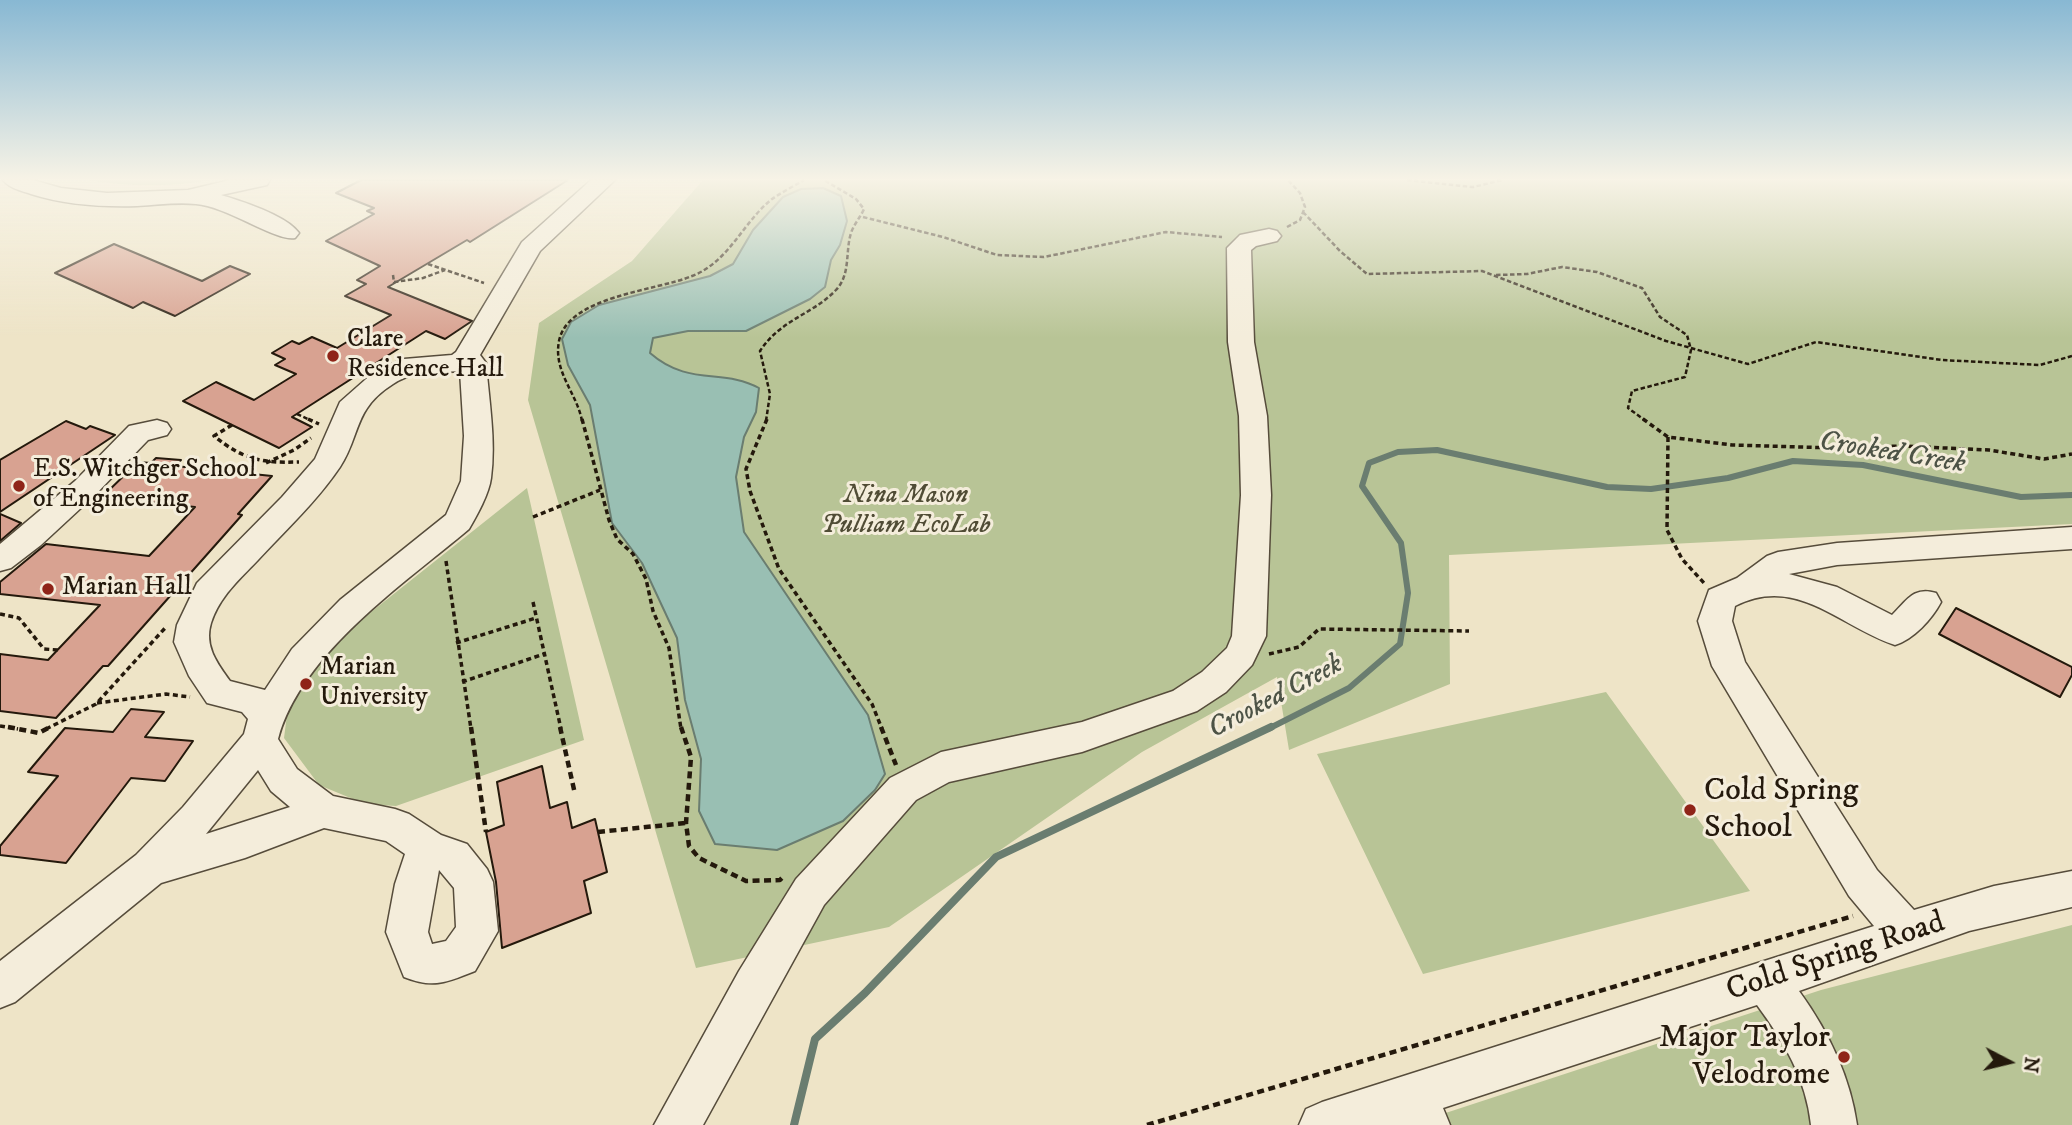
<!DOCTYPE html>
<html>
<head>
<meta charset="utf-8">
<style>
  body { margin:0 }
  #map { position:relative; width:2072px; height:1125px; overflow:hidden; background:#eee4c7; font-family:"IM FELL DW Pica",serif }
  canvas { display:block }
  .north { position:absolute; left:1974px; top:1027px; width:70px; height:70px; -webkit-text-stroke:5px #f4eddb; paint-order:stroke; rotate:97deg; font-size:19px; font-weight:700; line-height:28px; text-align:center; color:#24190c }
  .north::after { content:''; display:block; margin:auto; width:24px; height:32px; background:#24190c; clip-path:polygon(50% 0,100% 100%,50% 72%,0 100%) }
</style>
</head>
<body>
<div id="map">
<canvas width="2072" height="1125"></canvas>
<div class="north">N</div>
</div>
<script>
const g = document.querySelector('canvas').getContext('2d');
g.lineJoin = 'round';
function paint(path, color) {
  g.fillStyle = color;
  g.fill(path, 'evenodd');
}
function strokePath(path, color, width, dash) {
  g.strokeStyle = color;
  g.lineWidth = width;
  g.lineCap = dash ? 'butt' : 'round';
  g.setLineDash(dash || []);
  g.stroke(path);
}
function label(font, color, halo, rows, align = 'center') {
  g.font = font + ' "IM FELL DW Pica",serif';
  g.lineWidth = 6;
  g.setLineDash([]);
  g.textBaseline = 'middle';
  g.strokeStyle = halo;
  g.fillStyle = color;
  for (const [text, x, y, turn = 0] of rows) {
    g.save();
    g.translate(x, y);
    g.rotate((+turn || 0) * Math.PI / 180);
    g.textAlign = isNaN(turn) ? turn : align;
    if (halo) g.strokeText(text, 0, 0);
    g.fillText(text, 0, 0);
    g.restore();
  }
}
const green = new Path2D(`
  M 87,180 L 212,180 C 170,187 130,187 87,180 Z
  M 703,180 L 2072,180 L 2072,524 L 1449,555 L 1450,684 L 1289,750 L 1277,677 L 1142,752 L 889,927 L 696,968 L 528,400 L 539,323 L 632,261 Z
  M 527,488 L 584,740 L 396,806 L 365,804 L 319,785 L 284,738 L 288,707 L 322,651 Z
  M 1606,692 L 1750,891 L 1423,974 L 1317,754 Z
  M 2072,925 L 2072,1125 L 1409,1125 L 1821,990 Z`);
const water = new Path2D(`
  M 823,188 L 841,196 L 847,221 L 840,245 L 831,260 L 825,287 L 810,299 L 746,331 L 688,331 L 653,338 L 650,353 C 689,387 723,368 759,388 L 756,412 L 744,437 L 736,477 L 744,532 L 868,715 L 885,774 L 875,790 L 843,821 L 777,850 L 715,844 L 699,811 L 701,759 L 685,700 L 677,638 L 642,563 L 612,523 L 590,405 L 568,365 L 562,339 L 571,322 L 599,305 L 710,276 L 733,264 L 753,230 L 783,197 L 801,189 Z`);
const streamFar1 = new Path2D(`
  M 1268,729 L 1349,688 L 1400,644 L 1408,593 L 1401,543 L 1362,486 L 1369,463 L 1398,452 L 1437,450 L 1607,487 L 1651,489 L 1728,478 L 1793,461 L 1863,465 L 2021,497 L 2072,495`);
const stream = new Path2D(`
  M 794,1125 L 815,1039 L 865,993 L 996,857 L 1271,727`);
const building = new Path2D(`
  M 361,180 L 568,180 L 470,242 L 467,240 L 388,287 L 472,321 L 445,339 L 426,331 L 292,417 L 312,427 L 279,448 L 183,401 L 216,382 L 254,400 L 296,374 L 275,365 L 285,359 L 272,353 L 292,341 L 299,344 L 312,337 L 337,348 L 391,315 L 345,296 L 366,284 L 357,280 L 380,266 L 326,241 L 374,214 L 367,211 L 374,208 L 336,193 Z
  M 114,244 L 202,281 L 230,266 L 250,274 L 175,316 L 143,302 L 133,308 L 55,273 Z
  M 66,421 L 86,429 L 90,426 L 115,435 L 0,512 L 0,460 Z
  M 156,458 L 181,460 L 175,466 L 272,476 L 238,514 L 242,515 L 108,666 L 103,666 L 56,718 L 0,711 L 0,654 L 48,660 L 100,605 L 0,594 L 0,582 L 46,544 L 149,556 L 195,507 L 140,501 L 134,506 L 114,504 L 119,498 L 102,497 L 138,462 L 151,463 Z
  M 0,514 L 21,523 L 0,541 Z
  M 1956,608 L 2072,667 L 2072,675 L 2060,697 L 1939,634 Z
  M 131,709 L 164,712 L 145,737 L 193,741 L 165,781 L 131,778 L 66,863 L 0,855 L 0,846 L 58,776 L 28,772 L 65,728 L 113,732 Z
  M 542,766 L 550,808 L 567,802 L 572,828 L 595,819 L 607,872 L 584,881 L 591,913 L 502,948 L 496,882 L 486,832 L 504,825 L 497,782 Z`);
const pathFar2 = new Path2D(`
  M 1407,180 L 1473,187 L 1502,180
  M 1303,212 L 1340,251 L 1367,274 L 1482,271 L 1666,341 L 1748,364 L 1816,342 L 1942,360 L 2040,365 L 2072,356
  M 863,217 L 943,237 L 997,255 L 1044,257 L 1166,232 L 1222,237
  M 1287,227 L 1300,220 L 1305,207 L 1300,193 L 1288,180
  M 428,264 L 484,283
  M 393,275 L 394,282 L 423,278 L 445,270
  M 1496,275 L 1527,274 L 1562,267 L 1597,272 L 1642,288 L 1660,317 L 1687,335 L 1691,350 L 1685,377 L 1632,391 L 1628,408 L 1646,421
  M 297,414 L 312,421
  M 582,421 C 577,393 553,372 559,341 C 568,296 656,291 692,276 C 729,262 743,222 772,199 C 782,192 794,186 804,180
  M 766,421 L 770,394 L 760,351 C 781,319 812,315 836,290 C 851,274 845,252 851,233 C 854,224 860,218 864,209 L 856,199 L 824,180`);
const pathFar1 = new Path2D(`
  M 308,419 L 319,424
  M 582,419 L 609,520 L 617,539 L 633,554 L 646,579 L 653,611 L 669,648 L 681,729
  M 767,419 L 746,469 L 750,491 L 779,569 L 872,704 L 882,729
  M 1643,419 L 1668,437 L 1732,445 L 1834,448 L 1901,446 L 1989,450 L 2044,459 L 2072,454
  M 232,425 L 214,436 C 244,460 261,463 299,462
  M 1668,437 L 1667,530 L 1682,559 L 1704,583
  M 266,463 L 294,450 L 311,438
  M 533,517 L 600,490
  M 446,561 L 471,729
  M 533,602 L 561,729
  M 0,614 L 19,618 L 44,649 L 58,650
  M 456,643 L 536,618
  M 1269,654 L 1299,647 L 1319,629 L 1469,631
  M 462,682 L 544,654
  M 97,703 L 166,694 L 190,697
  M 0,726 L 18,729
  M 46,729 L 96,704 L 166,627`);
const path = new Path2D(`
  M 8,727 L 39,733 L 50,727
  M 471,727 L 486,832
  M 560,727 L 575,794
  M 681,727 L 691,757 L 686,823 L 689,846 L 699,858 L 746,881 L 780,880 L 784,876
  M 881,727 L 896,765
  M 598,832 L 686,823
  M 1147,1125 L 1853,916`);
const minor = new Path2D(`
  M 3,180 L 33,180 L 61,188 L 107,193 L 188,190 L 230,180 L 270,180 L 267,185 L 221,195 C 241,201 286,215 299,233 L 295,238 C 277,242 226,206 196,204 C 176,202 157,205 137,206 C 101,207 66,205 31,194 C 22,191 9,188 3,180 Z
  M 591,180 L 615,180 L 540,251 L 480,355 L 486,363 C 489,401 496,441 491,478 C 489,494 477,515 469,529 C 404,584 301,653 278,739 L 297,769 L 333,796 L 395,809 L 409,814 L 441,835 L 467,844 L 487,869 L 493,882 L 498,931 L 475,971 C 447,982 434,989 404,977 L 386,932 L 395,884 L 405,854 L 386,841 L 324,828 L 245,858 L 161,883 L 15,1002 L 0,1008 L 0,961 L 136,855 L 183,807 L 244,734 L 248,719 L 242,712 L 207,703 L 189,676 L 174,642 L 177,625 L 197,583 L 282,497 L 315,459 L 340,402 L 374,372 L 404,359 L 452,355 L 456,352 L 522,242 ZM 460,371 L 464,436 L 461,481 L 446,515 L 340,600 L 292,649 L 265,690 L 230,681 C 217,663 204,646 211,623 C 220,596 239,580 258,560 C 286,530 317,501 340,467 C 361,435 353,409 393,384 C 414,370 437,373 460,371 ZM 258,770 L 271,791 L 290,807 L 206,834 ZM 439,870 L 454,888 L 456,927 L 446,941 L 432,944 L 428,932 Z
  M 1269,229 L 1277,231 L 1281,236 L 1277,241 L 1256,246 L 1251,250 L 1254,342 L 1267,416 L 1271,495 L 1266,636 L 1252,665 L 1226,692 L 1197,711 L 1082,752 L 949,782 L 916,800 L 824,905 L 703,1125 L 654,1125 L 739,971 L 796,879 L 890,778 L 941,752 L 1082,722 L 1173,691 L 1202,672 L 1227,648 L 1232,636 L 1241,495 L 1239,416 L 1228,342 L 1227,248 L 1240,235 Z
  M 157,420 L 167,423 L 171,429 L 167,435 L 148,440 L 95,495 L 41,545 L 11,568 L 0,571 L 0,544 L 75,481 L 129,426 Z
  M 2072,527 L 2072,549 L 1837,565 L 1789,574 L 1837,587 L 1892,615 C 1907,600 1914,586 1936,593 L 1941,602 C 1932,619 1914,639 1895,645 C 1840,627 1797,574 1735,606 L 1732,621 L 1745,662 L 1877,870 L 1914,910 L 1994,886 L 2072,871 L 2072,907 L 1969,931 L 1799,991 C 1828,1031 1850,1076 1857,1125 L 1811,1125 C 1806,1078 1784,1042 1757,1005 L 1443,1108 L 1450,1125 L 1299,1125 L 1306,1109 L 1322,1102 L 1874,926 L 1849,896 L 1712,666 L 1698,621 L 1709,590 L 1737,578 L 1767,556 L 1778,552 L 1837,543 Z`);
const markers = [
  [333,356,7,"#8f2418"],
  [19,486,7,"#8f2418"],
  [48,589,7,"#8f2418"],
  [306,684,7,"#8f2418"],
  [1690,810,7,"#8f2418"],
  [1844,1057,7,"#8f2418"]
];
const poiNames = [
  ["Clare",347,341],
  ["Residence Hall",347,371],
  ["E.S. Witchger School",33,471],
  ["of Engineering",33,501],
  ["Marian Hall",62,589],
  ["Marian",320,669],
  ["University",320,699]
];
const parkNames = [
  ["Nina Mason",906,497],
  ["Pulliam EcoLab",906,527]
];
const waterNames = [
  ["Crooked Creek",1892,454,9],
  ["Crooked Creek",1276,698,-28]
];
const nearPoinames = [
  ["Cold Spring",1704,792],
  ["School",1704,829],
  ["Major Taylor",1830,1039,"right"],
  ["Velodrome",1830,1076,"right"]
];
const nearStreetnames = [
  ["Cold Spring Road",1836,958,-18]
];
paint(green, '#b8c496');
paint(water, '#99bfb3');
strokePath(water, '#6a7d70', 2);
strokePath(streamFar1, '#6a7d70', 6);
strokePath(stream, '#6a7d70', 8);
paint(building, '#d8a291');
strokePath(building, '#24190c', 2);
strokePath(minor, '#564c3b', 3);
strokePath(pathFar2, '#24190c', 2.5, [4.5, 2.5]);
strokePath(pathFar1, '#24190c', 3.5, [5, 3.5]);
strokePath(path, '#24190c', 4.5, [7, 4.5]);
paint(minor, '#f4eddb');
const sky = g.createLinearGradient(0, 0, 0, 338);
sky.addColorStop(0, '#88b8d3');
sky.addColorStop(0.53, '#f7f3e6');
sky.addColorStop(1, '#f7f3e600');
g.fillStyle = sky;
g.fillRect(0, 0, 2072, 338);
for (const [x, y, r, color] of markers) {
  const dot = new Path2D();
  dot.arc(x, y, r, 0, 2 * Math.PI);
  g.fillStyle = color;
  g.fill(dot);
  strokePath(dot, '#f4eddb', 2.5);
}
label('26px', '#24190c', '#f4eddb', poiNames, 'left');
label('italic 26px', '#504c35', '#f4eddb', parkNames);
label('italic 28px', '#4d5346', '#f4eddb', waterNames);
label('32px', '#24190c', '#f4eddb', nearPoinames, 'left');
label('32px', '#24190c', '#f4eddb', nearStreetnames);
</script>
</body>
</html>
